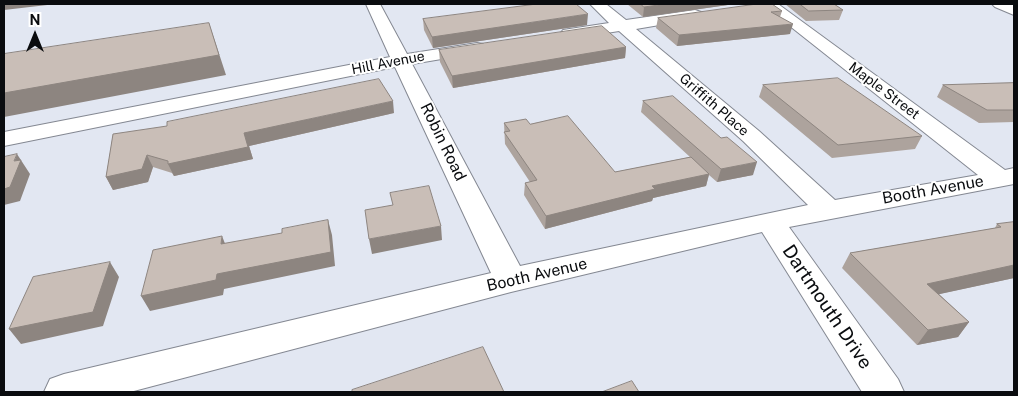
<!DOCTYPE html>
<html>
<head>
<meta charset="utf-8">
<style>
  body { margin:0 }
  #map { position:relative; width:1018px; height:396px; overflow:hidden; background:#e2e7f2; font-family:"Public Sans",sans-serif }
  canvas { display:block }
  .frame { position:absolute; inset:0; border:5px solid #0a0c0f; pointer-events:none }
  .north { position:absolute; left:10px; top:10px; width:50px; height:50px; -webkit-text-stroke:4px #fff; paint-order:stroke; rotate:0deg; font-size:14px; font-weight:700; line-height:20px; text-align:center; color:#0a0c0f }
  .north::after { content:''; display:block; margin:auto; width:18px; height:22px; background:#0a0c0f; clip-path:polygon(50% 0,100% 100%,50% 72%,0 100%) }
</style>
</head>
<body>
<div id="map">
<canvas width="1018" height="396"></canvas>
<div class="frame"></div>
<div class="north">N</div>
</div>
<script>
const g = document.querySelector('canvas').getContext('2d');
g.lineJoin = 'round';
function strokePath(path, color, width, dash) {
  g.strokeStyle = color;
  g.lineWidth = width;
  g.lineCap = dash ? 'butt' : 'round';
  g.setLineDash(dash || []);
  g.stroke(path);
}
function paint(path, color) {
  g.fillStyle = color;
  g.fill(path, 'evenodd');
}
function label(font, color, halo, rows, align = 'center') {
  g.font = font + ' "Public Sans",sans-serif';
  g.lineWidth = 4;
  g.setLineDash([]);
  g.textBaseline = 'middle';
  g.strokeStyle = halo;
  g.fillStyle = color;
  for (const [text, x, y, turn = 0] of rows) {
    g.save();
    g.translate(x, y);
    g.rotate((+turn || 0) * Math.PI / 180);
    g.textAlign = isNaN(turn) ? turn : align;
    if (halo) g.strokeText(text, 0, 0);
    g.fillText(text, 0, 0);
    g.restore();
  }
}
const minor = new Path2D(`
  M 366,4 L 380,4 L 407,54 L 477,43 L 483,44 L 486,48 L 483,52 L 477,53 L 412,64 L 520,266 L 808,205 L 743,141 L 619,31 L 569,39 L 563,38 L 560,34 L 563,30 L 609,23 L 590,4 L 606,4 L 626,20 L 695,10 L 701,12 L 703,15 L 701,18 L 636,29 L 759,131 L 835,200 L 978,175 L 762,4 L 778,4 L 1005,170 L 1014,168 L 1014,184 L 789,227 L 898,379 L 904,392 L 862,392 L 762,232 L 511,292 L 130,392 L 44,392 L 50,379 L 64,374 L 491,273 L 395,67 L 4,146 L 4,132 L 390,57 Z
  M 992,4 L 1014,4 L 1014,15 L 995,7 Z`);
const wall = new Path2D(`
  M 627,4 L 735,4 L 643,17 Z
  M 785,4 L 834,4 L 843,10 L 839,20 L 806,21 Z
  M 782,11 L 780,17 L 790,34 L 677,46 L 656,28 L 658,18 Z
  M 423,19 L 587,25 L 433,48 L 424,30 Z
  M 626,47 L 625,58 L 453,88 L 440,62 L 439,50 Z
  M 1014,83 L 1014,122 L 979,123 L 937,97 L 943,85 Z
  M 763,85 L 922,136 L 915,149 L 832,158 L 759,97 Z
  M 643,101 L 753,175 L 717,182 L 709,175 L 706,186 L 653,198 L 652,201 L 545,229 L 524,195 L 525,183 L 530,182 L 505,144 L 504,123 L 530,124 L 615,172 L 690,157 L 641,112 Z
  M 394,113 L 249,146 L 253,159 L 174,176 L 172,173 L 153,167 L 148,182 L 113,190 L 106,177 L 113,134 Z
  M 1014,222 L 1014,278 L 939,294 L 969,322 L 958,337 L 917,345 L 842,268 L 850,253 L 995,228 L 997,224 Z`);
const shadedWall = new Path2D(`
  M 4,4 L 56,4 L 4,10 Z
  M 666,4 L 735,4 L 643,17 L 644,7 Z
  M 588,14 L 587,25 L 433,48 L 432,37 Z
  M 209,23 L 226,75 L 4,117 L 4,93 Z
  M 793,24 L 790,34 L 677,46 L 679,35 Z
  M 626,47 L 625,58 L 453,88 L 452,76 Z
  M 393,101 L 394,113 L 249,146 L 253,159 L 174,176 L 168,164 L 244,133 Z
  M 17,154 L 30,174 L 20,201 L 4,205 L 4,189 Z
  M 147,155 L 153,167 L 148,182 L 113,190 L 106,177 Z
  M 757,162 L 753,175 L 717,182 L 721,169 Z
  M 709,174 L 706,186 L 653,198 L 652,201 L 545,229 L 546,216 L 652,186 Z
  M 328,220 L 332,235 L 335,266 L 224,289 L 223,295 L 150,311 L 141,296 L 217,274 Z
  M 441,226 L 442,240 L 372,254 L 369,239 Z
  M 222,236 L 228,251 L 221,244 Z
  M 110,262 L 119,277 L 103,326 L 21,344 L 9,329 Z
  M 1014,265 L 1014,278 L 917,299 L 927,284 Z
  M 969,322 L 958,337 L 917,345 L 928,330 Z`);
const building = new Path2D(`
  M 537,4 L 576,4 L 588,14 L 432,37 L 423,19 Z
  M 641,4 L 666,4 L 644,7 Z
  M 757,4 L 772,4 L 782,11 L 771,12 L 793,24 L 679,35 L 658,18 Z
  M 800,4 L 834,4 L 843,10 L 809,11 Z
  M 209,23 L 219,55 L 4,93 L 4,54 Z
  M 602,26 L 626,47 L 452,76 L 439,50 Z
  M 838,78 L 922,136 L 838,145 L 763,85 Z
  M 379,79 L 393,101 L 244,133 L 248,147 L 168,164 L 168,161 L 147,155 L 142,169 L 106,177 L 113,134 L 167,126 L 167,122 Z
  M 1014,83 L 1014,110 L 987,110 L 943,85 Z
  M 673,96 L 721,138 L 727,137 L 757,162 L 721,169 L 643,101 Z
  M 568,116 L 615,172 L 691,157 L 709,174 L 652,186 L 655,189 L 546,216 L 525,183 L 537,180 L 504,132 L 510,131 L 504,123 L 526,119 L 530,124 Z
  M 17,154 L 14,161 L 21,160 L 10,187 L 4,189 L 4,157 Z
  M 429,186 L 441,226 L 369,239 L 365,210 L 393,205 L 390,193 Z
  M 328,220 L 331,252 L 217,274 L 216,280 L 141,296 L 153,250 L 222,236 L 221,244 L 282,233 L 282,229 Z
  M 1014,222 L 1014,265 L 927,284 L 969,322 L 928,330 L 850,253 L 1001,227 L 997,224 Z
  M 110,262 L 93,312 L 9,329 L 33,277 Z
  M 483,347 L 504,392 L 352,392 L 352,390 Z
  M 632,381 L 639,392 L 602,392 Z`);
const farStreetnames = [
  ["Hill Avenue",388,63,-11],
  ["Maple Street",884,91,37],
  ["Griffith Place",714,105,41]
];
const streetNames = [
  ["Robin Road",443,142,64],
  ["Booth Avenue",933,190,-10],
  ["Booth Avenue",537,275,-13]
];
const nearStreetnames = [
  ["Dartmouth Drive",827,307,56]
];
strokePath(minor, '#848892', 2);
paint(minor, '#fff');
paint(wall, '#ada39d');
paint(shadedWall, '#8d8580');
paint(building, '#c9beb7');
strokePath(building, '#8d8580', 1);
label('14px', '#0a0c0f', '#fff', farStreetnames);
label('16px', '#0a0c0f', '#fff', streetNames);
label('19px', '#0a0c0f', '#fff', nearStreetnames);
</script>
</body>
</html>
